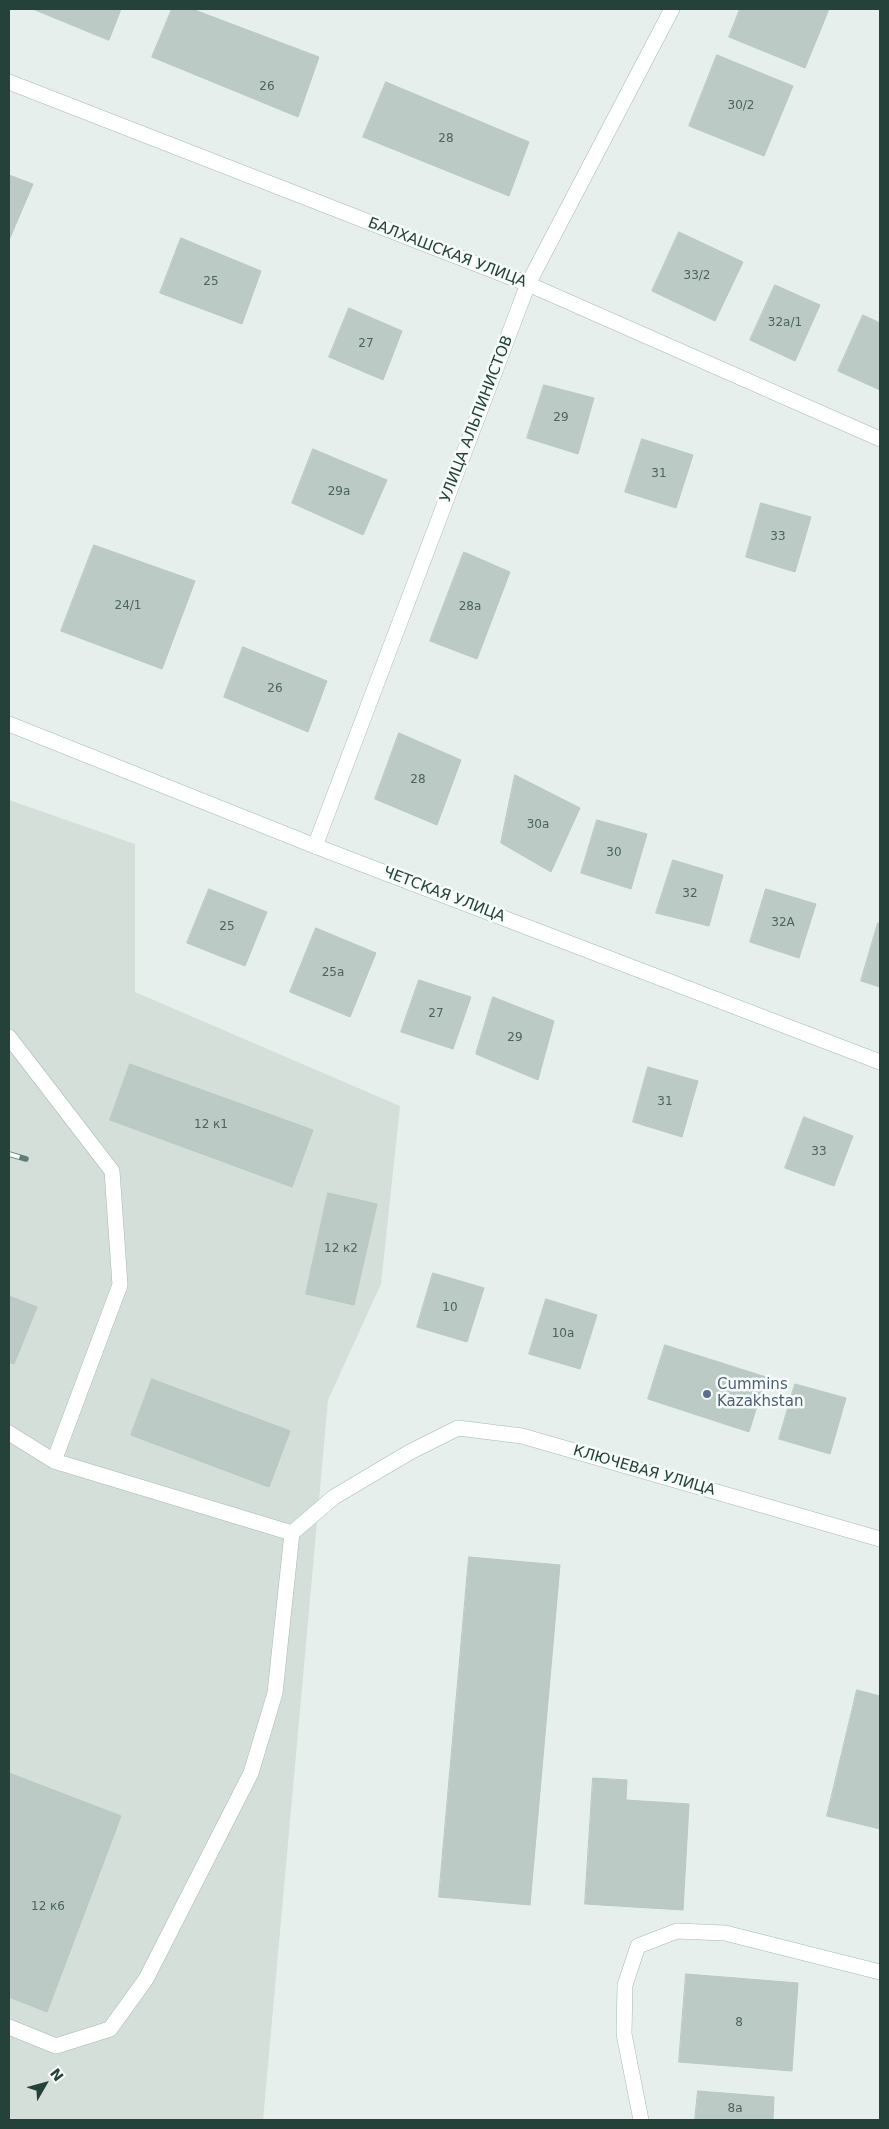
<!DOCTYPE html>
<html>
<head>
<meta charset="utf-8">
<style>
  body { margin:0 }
  #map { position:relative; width:889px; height:2129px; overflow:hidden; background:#e6efeb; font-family:"DejaVu Sans",sans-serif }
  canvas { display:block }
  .frame { position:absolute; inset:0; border:10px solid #24423a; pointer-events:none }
  .north { position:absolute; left:20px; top:2059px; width:50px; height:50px; -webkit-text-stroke:4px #f7fbf9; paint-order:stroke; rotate:52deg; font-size:14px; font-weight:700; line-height:20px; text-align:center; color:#24423a }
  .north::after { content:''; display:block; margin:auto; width:18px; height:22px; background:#24423a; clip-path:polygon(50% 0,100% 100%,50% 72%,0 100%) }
</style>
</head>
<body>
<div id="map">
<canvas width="889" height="2129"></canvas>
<div class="frame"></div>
<div class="north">N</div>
</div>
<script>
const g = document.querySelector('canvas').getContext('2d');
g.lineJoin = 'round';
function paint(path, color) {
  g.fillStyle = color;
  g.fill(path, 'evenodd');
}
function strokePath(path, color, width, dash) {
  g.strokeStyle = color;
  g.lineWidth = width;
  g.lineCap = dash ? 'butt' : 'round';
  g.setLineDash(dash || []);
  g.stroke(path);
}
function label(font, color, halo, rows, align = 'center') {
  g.font = font + ' "DejaVu Sans",sans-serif';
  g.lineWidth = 5;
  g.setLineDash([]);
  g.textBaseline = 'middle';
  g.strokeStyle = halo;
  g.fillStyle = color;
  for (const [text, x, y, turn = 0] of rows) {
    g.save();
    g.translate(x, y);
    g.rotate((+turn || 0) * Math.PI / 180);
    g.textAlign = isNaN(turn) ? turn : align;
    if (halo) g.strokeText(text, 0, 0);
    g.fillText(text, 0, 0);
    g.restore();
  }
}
const built = new Path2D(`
  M 9,800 L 135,844 L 135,992 L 400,1106 L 381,1284 L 328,1400 L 263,2120 L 9,2120 Z`);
const building = new Path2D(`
  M 33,9 L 121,9 L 109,40 Z
  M 172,9 L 192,9 L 319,57 L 298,117 L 152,57 Z
  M 740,9 L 829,9 L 805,68 L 729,37 Z
  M 717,55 L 793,86 L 764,156 L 689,126 Z
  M 386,82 L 529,142 L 509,196 L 363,137 Z
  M 9,175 L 33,184 L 10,238 L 9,238 Z
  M 679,232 L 743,262 L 715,321 L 652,291 Z
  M 181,238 L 261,271 L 242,324 L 160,293 Z
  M 775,285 L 820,305 L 795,361 L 750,340 Z
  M 349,308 L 402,331 L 383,380 L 329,357 Z
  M 863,315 L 880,323 L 880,390 L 838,371 Z
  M 544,385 L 594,398 L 578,454 L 527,438 Z
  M 642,439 L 693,455 L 676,508 L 625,492 Z
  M 313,449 L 387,480 L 363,535 L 292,503 Z
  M 761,503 L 811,517 L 795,572 L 746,557 Z
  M 94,545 L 195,581 L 162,669 L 61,631 Z
  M 464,552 L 510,572 L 477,659 L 430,641 Z
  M 243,647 L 327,681 L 308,732 L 224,697 Z
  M 399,733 L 461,760 L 437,825 L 375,799 Z
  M 515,775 L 580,808 L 551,872 L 501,843 Z
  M 597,820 L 647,834 L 631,889 L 581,873 Z
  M 673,860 L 723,875 L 709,926 L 656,913 Z
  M 209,889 L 267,912 L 245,966 L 187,943 Z
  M 766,889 L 816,904 L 799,958 L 750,942 Z
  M 878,923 L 880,924 L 880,987 L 861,981 Z
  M 316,928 L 376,953 L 350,1017 L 290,992 Z
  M 419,980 L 471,997 L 453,1049 L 401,1032 Z
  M 493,997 L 554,1021 L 538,1080 L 476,1054 Z
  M 130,1064 L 313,1130 L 292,1187 L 110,1120 Z
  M 648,1067 L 698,1081 L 682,1137 L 633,1122 Z
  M 804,1117 L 853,1136 L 834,1186 L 785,1168 Z
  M 328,1193 L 377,1204 L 354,1305 L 306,1294 Z
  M 433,1273 L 484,1288 L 467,1342 L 417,1327 Z
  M 9,1296 L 37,1307 L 14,1364 L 9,1362 Z
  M 546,1299 L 597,1315 L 580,1369 L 529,1354 Z
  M 665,1345 L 766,1377 L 749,1432 L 648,1399 Z
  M 152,1379 L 290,1431 L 269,1487 L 131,1435 Z
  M 795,1384 L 846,1398 L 830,1454 L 779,1439 Z
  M 469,1557 L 560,1565 L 530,1905 L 439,1897 Z
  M 857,1690 L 880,1696 L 880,1829 L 827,1816 Z
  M 9,1773 L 121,1816 L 47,2012 L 9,1997 Z
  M 593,1778 L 627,1780 L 626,1800 L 689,1804 L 683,1910 L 585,1904 Z
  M 686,1974 L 798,1983 L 792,2071 L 679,2062 Z
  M 698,2091 L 774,2097 L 773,2120 L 695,2120 Z`);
const service = new Path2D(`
  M 9,1037 L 112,1171 L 120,1285 L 54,1461
  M 9,1433 L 54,1461 L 292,1533
  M 9,2027 L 56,2046 L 110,2029 L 146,1979 L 251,1773 L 275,1693 L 292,1533 L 334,1497 L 410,1452`);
const minor = new Path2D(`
  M 315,846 L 528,284 L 672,9
  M 410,1452 L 458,1428 L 522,1436 L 880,1539
  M 641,2120 L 624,2034 L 625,1985 L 638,1946 L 677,1931 L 725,1933 L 880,1972`);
const tertiary = new Path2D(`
  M 9,82 L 528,284 L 880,439`);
const secondary = new Path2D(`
  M 9,724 L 315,846 L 880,1062`);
const rail = new Path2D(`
  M 9,1154 L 26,1159`);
const markers = [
  [707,1394,5,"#5c6f8a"]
];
const numberNames = [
  ["26",267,87],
  ["30/2",741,106],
  ["28",446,139],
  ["33/2",697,276],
  ["25",211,282],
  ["32а/1",785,323],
  ["27",366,344],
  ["29",561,418],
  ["31",659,474],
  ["29а",339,492],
  ["33",778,537],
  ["24/1",128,606],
  ["28а",470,607],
  ["26",275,689],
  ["28",418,780],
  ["30а",538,825],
  ["30",614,853],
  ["32",690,894],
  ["32А",783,923],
  ["25",227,927],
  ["25а",333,973],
  ["27",436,1014],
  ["29",515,1038],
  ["31",665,1102],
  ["12 к1",211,1125],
  ["33",819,1152],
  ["12 к2",341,1249],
  ["10",450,1308],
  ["10а",563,1334],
  ["12 к6",48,1907],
  ["8",739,2023],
  ["8а",735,2109]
];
const streetNames = [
  ["БАЛХАШСКАЯ УЛИЦА",447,253,21],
  ["УЛИЦА АЛЬПИНИСТОВ",477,419,-69],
  ["ЧЕТСКАЯ УЛИЦА",444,895,21],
  ["КЛЮЧЕВАЯ УЛИЦА",644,1471,16]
];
const serviceNames = [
  ["Cummins",717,1385],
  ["Kazakhstan",717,1402]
];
paint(built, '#d4dfda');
paint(building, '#bbcac4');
strokePath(building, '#b8c9c2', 1);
strokePath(service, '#a8b8b2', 16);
strokePath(minor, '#a8b8b2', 16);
strokePath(tertiary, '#a8b8b2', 16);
strokePath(secondary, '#a4bbb3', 16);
strokePath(service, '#fff', 15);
strokePath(minor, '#fff', 15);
strokePath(tertiary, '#fff', 15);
strokePath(secondary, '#fff', 15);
strokePath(rail, '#5f7d75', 5.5);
strokePath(rail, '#f7fbf9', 4, [11]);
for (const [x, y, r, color] of markers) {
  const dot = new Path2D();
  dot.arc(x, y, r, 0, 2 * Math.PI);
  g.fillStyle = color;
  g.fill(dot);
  strokePath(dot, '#f7fbf9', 2);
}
label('12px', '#4a645c', null, numberNames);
label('15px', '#24423a', '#f7fbf9', streetNames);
label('15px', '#4e5e75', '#f7fbf9', serviceNames, 'left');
</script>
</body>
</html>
